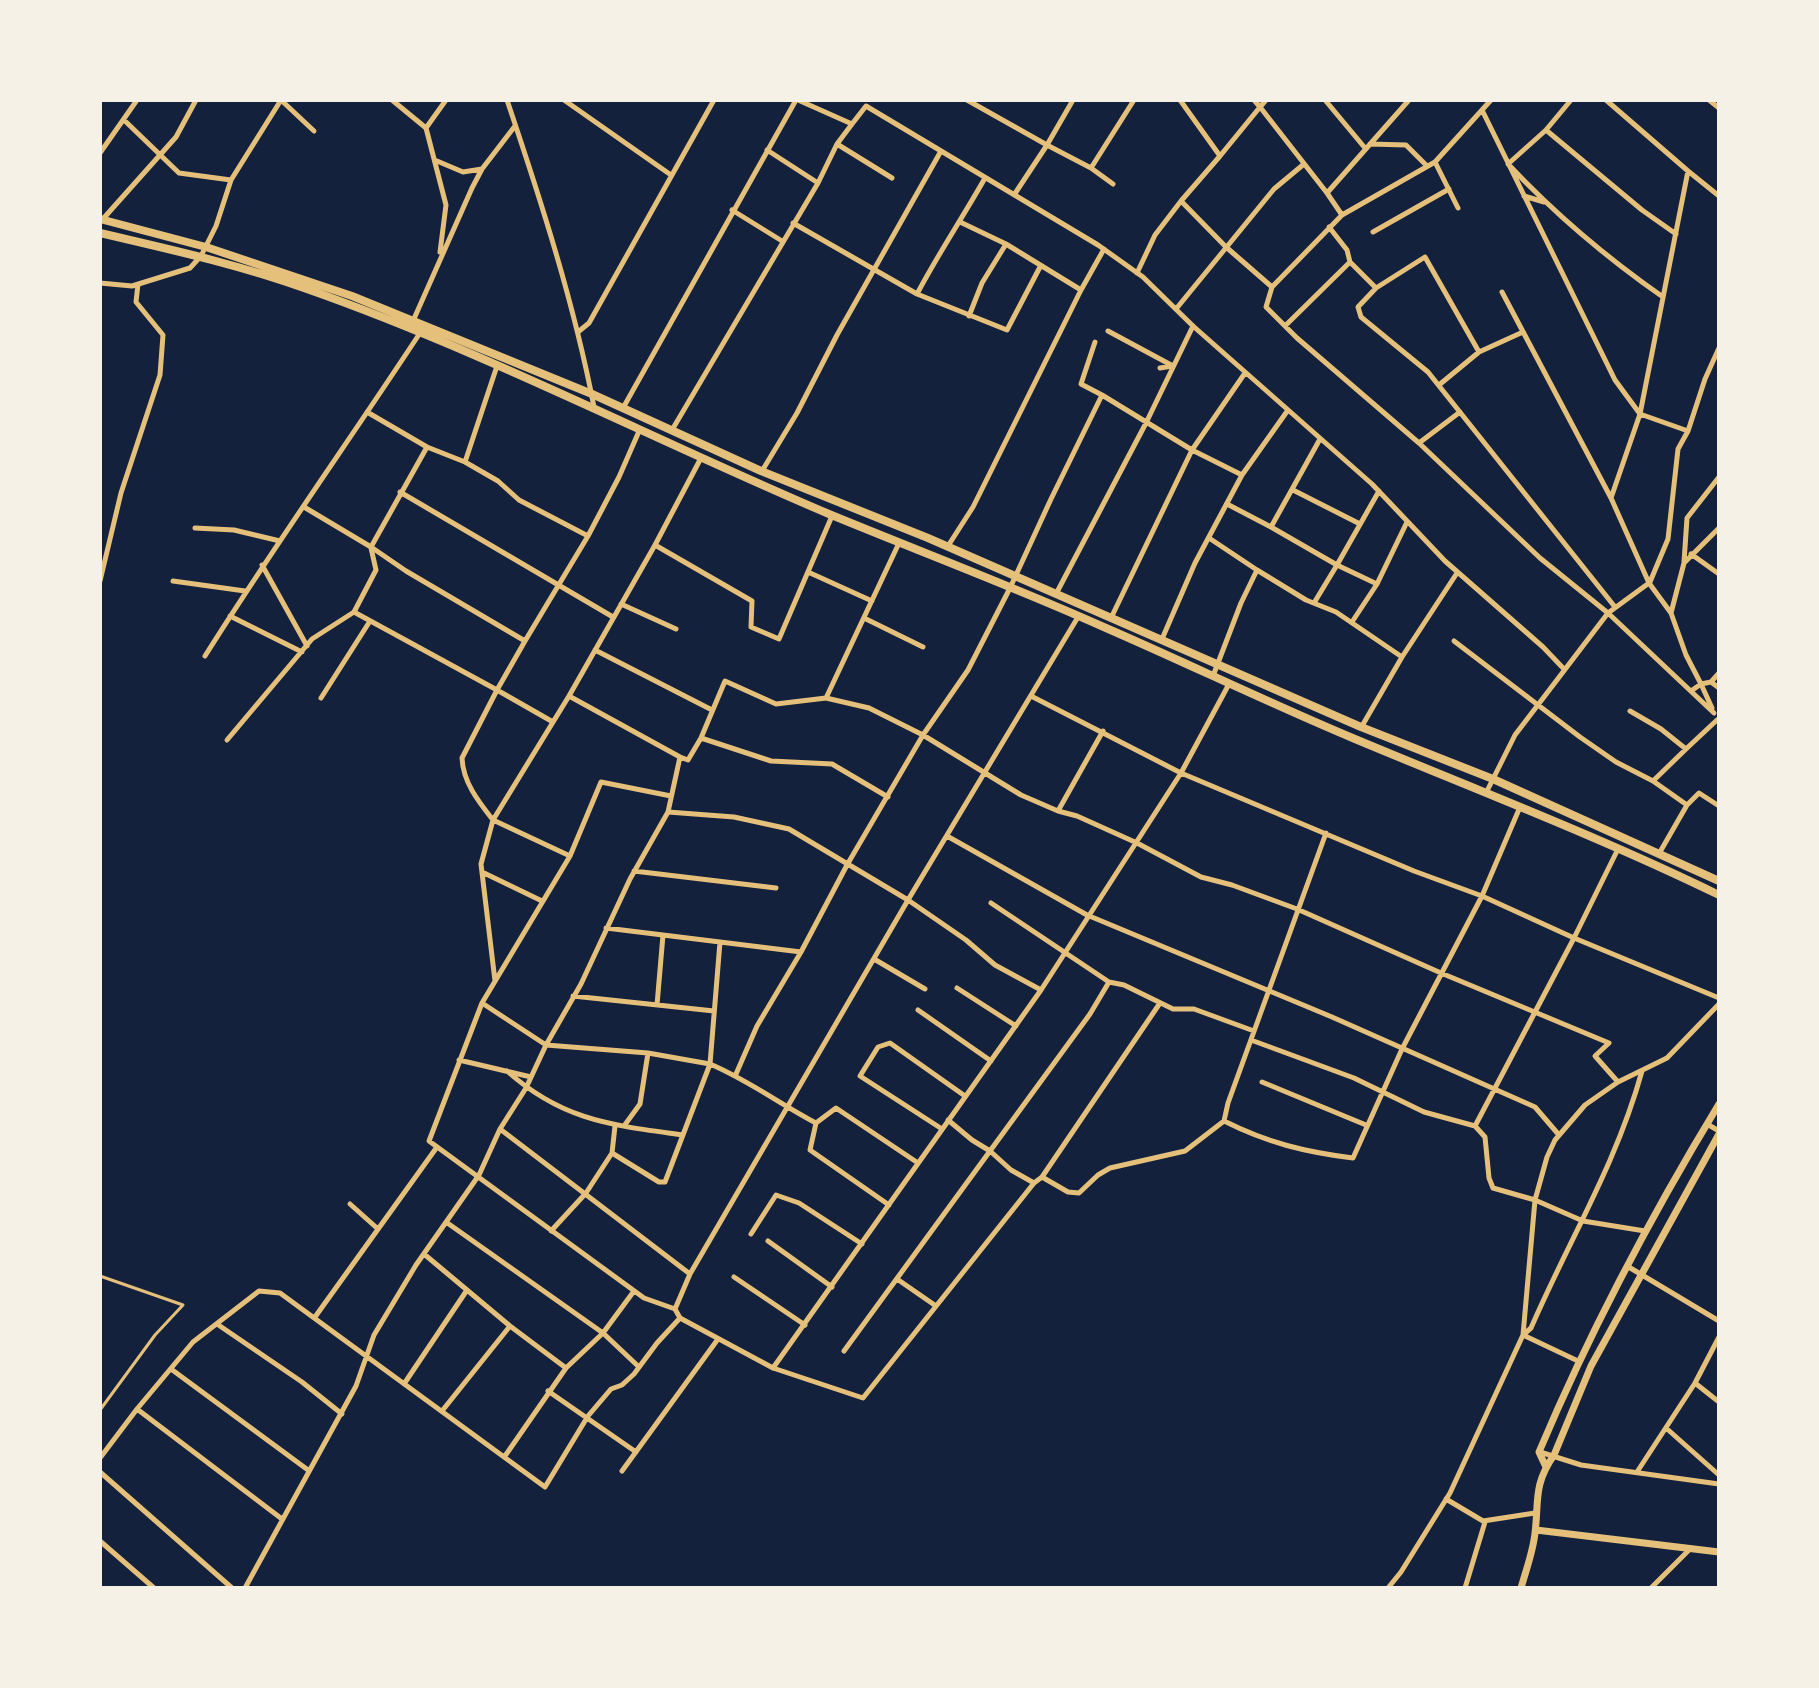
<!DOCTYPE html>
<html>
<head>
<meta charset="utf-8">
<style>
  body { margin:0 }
  #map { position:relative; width:1819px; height:1688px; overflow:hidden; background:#14213d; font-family:"Source Sans 3",sans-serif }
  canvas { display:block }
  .frame { position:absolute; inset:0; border:102px solid #f6f1e7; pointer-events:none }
</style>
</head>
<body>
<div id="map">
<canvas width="1819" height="1688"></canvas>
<div class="frame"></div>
</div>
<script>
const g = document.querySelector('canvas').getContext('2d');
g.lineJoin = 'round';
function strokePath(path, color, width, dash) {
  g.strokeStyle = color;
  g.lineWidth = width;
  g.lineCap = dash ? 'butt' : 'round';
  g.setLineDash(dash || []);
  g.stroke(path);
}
const service = new Path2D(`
  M 100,1276 L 183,1305 L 155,1335 L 100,1410`);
const minor = new Path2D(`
  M 281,100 L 314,131
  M 392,100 L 426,128 L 446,100
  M 507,100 C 541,201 574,303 594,407
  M 564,100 L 671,175
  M 967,100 L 1047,145 L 1073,100
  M 1180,100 L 1220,156 L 1260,107 L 1254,100
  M 1266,100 L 1260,107 L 1327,193
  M 1325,100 L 1365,148
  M 1491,100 L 1482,110 L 1615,380 L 1640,414 L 1688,431 L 1705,379 L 1719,348
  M 1571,100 L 1546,130 L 1508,164 C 1555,214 1607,258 1663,297
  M 1606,100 L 1688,171 L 1640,414 L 1611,498 L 1649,583
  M 1709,100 L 1719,108
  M 852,124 L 866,106 L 1098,245 L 1143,277 L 1193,326 L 1372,484 L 1445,561 L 1543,647 L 1564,669
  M 426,128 L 446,205 L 440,252
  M 1546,130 L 1642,210 L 1676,234
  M 837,144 L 892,178
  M 1370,144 L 1406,145 L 1427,166
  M 767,150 L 818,183
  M 100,153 L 137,100
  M 1220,156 L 1181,201 L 1226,247 L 1272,287 L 1266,307 L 1297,338 L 1419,443 L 1540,558 L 1608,613 L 1649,583 L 1671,613
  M 437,161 L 463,172 L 482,169
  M 1091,168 L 1134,100
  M 1688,171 L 1719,196
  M 231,180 L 281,100
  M 1014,195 L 1047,145 L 1091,168 L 1113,184
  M 1524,196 L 1544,202
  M 1458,208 L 1435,162 L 1482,110
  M 732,210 L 782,241
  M 1342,215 L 1327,193 L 1409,100
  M 102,220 L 176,137 L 196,100
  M 793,223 L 917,294 L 1007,330 L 1040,267
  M 1373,232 L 1449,189
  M 1350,262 L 1376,288
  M 1137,273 L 1155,235 L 1181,201
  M 100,283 L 132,286 L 190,268 L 201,256 L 216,226 L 231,180 L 179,173 L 124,120
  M 1272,287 L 1342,215 L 1435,162
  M 1081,290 L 1104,249
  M 1502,292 L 1611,498
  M 917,294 C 938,254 963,217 985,178
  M 1176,309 L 1274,189 L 1304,164
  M 969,316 L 982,283 L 1006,244
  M 413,321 L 472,188 L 482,169 L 515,126
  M 1285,326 L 1350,262 L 1347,250 L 1329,227
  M 1108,331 L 1173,366
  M 578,332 L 589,323 L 714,100
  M 1523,332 L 1479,352 L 1425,257 L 1376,288 L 1358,307 L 1361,317 L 1428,372 L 1615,607
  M 1095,342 L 1081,384 L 1102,395
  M 1160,368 L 1172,366
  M 1439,385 L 1479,352
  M 623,408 L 796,100
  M 367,412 L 427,447
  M 672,430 L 818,183 L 837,144 L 852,124 L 798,100
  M 1320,439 L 1271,527 L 1337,565 L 1379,491
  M 1419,443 L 1460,412
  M 465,462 L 498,481 L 519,500 L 588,536 L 619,477 L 640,429
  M 762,471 L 797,413 L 837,335 L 941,151
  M 1242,475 L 1288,410
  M 1293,490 L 1360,524
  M 400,492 L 613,617
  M 1227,504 L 1271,527
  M 304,507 L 371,547 L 427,447 L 465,462 L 497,366
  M 195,528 L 234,530 L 280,541
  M 1209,538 L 1257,570 L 1241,603 L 1213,676
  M 655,545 L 752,601 L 751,627 L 779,639 L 832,516
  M 948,546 L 973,507 L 1081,290 L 1006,244 L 960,222
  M 371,547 L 406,571 L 525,641 L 588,536
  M 371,548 L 376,570 L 354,612 L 497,690 L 525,641
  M 1691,554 L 1719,574
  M 1684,562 L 1687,518 L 1719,477
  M 262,565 L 307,646
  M 1257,570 L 1306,600 L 1336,612 L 1402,657
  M 808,572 L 872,601
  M 100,581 L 121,493 L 160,375 L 163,335 L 136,302 L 138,284
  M 173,581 L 245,591
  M 1650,582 L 1668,539 L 1678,449 L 1688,431
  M 1056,594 L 1146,423 L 1193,326
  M 1314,603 L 1337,565 L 1377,584 L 1407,522
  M 621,604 L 676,629
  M 230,616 L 302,652
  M 864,618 L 923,647
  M 1111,618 L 1192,450 L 1245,373
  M 1352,622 L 1377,584
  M 1454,641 L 1580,737 L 1616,762 L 1653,781 L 1687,805
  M 595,650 L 712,710
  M 205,656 C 274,546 349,441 420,333
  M 1711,682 L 1719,673
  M 1691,691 L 1701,684 L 1686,655 L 1671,613 L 1684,563 L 1719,528
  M 569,696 L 680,757
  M 1031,696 L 1181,773 L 1414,871 L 1482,896 L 1574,938 L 1719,998
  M 321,698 L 370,621
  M 826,698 L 899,543
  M 1712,708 L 1701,684 L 1711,682 L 1719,688
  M 1630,711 L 1661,729 L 1686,749 L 1717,720
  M 1362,726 L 1402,657 L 1457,573
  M 701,738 L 771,761 L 832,764 L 888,797
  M 227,740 L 312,639 L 354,612
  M 1653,781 L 1686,749
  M 1487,791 L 1515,735 L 1608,613 L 1714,713
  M 671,796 L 601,782 L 570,856 L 482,1003 L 546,1045 L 581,984 L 630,879 L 668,812 L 680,757 L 688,760 L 701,738 L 725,681 L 776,704 L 826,698 L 869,708 L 923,735 L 1021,795 L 1058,811 L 1103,731
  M 1058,811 L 1077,816 L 1137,843 L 1201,877 L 1232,885 L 1297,909 L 1441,973 L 1609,1043 L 1595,1056 L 1618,1082
  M 668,812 L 734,817 L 789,829 L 908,900 L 966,940 L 995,965 L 1041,990
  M 1326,833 L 1228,1103 L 1224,1121 C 1268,1143 1305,1152 1353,1158 L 1402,1049 L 1482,896 L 1520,807
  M 947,836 L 1087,915 L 1332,1017 L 1535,1107 L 1559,1135
  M 1660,852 L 1687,805 L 1699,793 L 1719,806
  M 570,856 L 493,820 L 569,696 L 655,545 L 701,458
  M 634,871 L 776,888
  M 482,872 L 542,901
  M 991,903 L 1109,982 L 1124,985 L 1173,1009 L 1194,1009 L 1254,1031
  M 606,928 L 720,942
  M 874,959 L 925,989
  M 495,981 L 481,864 L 493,820 C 478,801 463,782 462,758 L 497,690 L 553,722
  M 957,988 L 1016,1026
  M 573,996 L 714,1011
  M 482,1003 L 429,1141 L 644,1298 L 675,1309
  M 657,1005 L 663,935
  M 918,1010 L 991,1061
  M 1251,1040 L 1354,1078 L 1424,1112 L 1475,1126 L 1485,1137 L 1489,1178 L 1493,1188 L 1535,1200 L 1583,1221 L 1645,1231
  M 459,1060 L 531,1077
  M 507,1071 C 563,1121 612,1125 683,1135
  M 736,1074 L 757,1026 L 801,952
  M 1262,1082 L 1366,1125
  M 948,1120 L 972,1140 L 990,1151 L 1090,1014 L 1109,982
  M 1707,1124 L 1719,1131
  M 624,1126 L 640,1104 L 648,1053
  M 1475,1126 L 1574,938 L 1618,849
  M 942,1129 L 860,1076 L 878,1047 L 890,1043 L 965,1096
  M 612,1153 L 659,1182 L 665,1182 L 710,1064 C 748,1080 780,1104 816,1123
  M 1042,1177 L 1068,1192 L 1079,1193 L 1098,1175 L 1110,1168 L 1185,1151 L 1224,1121
  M 350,1204 L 378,1229
  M 889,1205 L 810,1150 L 816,1123 L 836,1108 L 918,1163
  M 446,1222 L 603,1333 L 639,1367
  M 551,1231 L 586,1193 L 612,1153 L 615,1126
  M 751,1234 L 776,1195 L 799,1203 L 862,1244
  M 768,1241 L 832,1287
  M 424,1254 L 510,1326 L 566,1368 L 505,1456
  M 1627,1266 L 1719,1321
  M 690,1274 L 908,900 L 1078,617
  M 734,1277 L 805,1325
  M 897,1279 L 936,1306
  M 315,1317 L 437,1147
  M 680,1318 L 773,1368 L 863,1398 L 1034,1183
  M 217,1324 L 302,1382 L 342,1414
  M 1719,1337 L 1695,1383 L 1719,1402
  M 844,1351 L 990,1151 L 1011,1170 L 1034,1183 L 1042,1177 L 1160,1003
  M 1578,1361 L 1523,1335 L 1531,1328 C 1569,1240 1616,1165 1642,1071
  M 566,1368 L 603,1333 L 634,1291
  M 773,1368 L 1041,990 L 1181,773 L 1229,684
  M 171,1369 L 308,1470
  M 404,1384 L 467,1290
  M 548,1391 L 636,1452
  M 137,1409 L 282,1519
  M 442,1411 L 510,1326
  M 1666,1428 L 1719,1475
  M 1540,1452 L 1581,1465 L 1719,1484
  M 100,1458 L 137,1409 L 193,1342 L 259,1291 L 280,1293 L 545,1487 L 588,1416 L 611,1389 L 622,1385 L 634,1374 L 657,1343 L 680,1318 L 675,1309 L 690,1274 L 500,1129
  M 622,1471 L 718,1339
  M 100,1472 L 232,1588
  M 1637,1472 L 1695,1383
  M 1446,1499 L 1483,1521 L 1535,1513
  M 100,1541 L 154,1588
  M 245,1588 L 356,1386 L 374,1335 L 416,1265 L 479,1175 L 500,1129 L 526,1088 L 546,1045 L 648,1053 L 710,1064 L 720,942 L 801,952 L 847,865 L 923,735 L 968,670 L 1010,588 L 1051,499 L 1102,395 L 1192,450 L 1242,475 L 1195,563 L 1162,639
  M 1388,1588 L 1401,1572 L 1450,1493 L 1523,1335 L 1535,1200 L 1547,1157 L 1555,1140 L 1585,1105 L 1618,1082 L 1667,1058 L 1719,1004
  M 1465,1588 L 1485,1522
  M 1651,1588 L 1691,1548`);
const tertiary = new Path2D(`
  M 1546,1467 L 1539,1452 C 1590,1331 1651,1216 1719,1104
  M 1536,1530 L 1719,1552
  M 1521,1588 C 1526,1570 1533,1552 1535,1533 C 1539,1501 1533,1485 1554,1455 L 1591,1366 L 1719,1134`);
const primary = new Path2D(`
  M 100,219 L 206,247 L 352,296 L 592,394 L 761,471 L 928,538 L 1361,727 L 1493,779 L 1719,881
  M 100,233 C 168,249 237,264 304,288 C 484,351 654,440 829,514 C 921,552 1015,587 1106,628 C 1189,664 1271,704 1355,739 C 1477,790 1600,837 1719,895`);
strokePath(service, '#e5c07b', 3);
strokePath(minor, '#e5c07b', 5);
strokePath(tertiary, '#e5c07b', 7);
strokePath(primary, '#e5c07b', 8);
</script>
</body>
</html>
